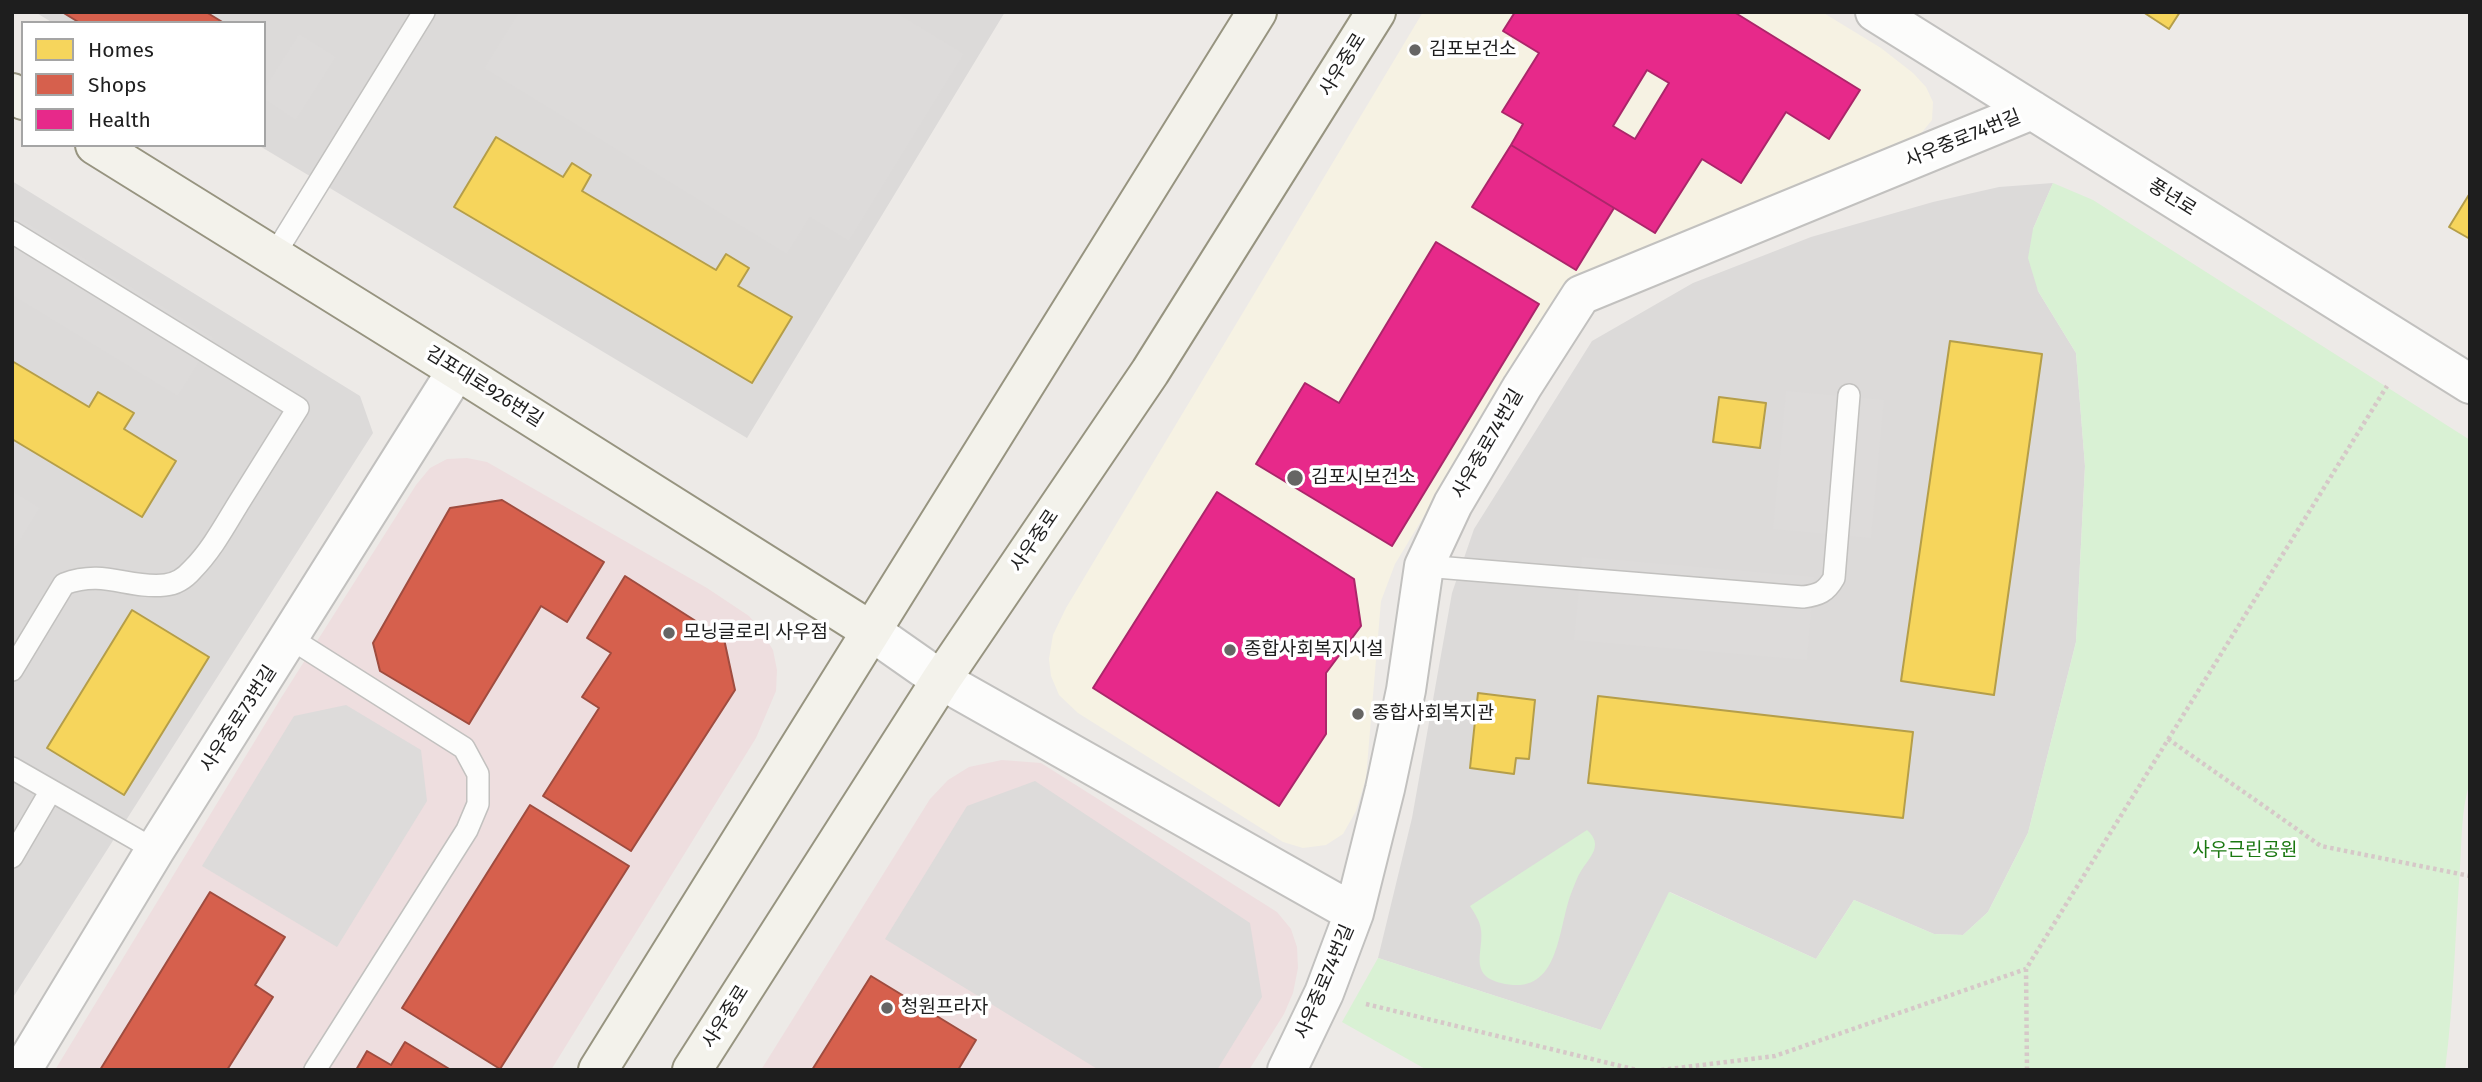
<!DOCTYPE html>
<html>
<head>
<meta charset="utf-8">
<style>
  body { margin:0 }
  #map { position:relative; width:2482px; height:1082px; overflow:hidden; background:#edeae7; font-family:"Fira Sans",sans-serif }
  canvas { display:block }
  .frame { position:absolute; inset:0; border:14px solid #1e1e1e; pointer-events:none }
  .legend { position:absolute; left:21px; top:21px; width:245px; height:126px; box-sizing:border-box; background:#fff; border:2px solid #a5a5a5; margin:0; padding:9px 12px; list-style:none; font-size:21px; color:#1e1e1e }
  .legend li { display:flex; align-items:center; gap:14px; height:35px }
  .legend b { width:35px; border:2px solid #a5a5a5 }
</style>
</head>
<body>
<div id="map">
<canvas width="2482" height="1082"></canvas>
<div class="frame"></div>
<ul class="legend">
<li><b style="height:19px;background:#f6d55c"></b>Homes</li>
<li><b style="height:19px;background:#d6604d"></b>Shops</li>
<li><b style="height:19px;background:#e7298a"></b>Health</li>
</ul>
</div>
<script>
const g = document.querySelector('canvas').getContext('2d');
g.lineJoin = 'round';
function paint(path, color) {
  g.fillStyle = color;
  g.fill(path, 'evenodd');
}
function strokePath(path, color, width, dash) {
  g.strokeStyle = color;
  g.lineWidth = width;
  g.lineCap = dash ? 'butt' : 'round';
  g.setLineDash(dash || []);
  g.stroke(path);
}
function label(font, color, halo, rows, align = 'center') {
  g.font = font + ' "Fira Sans","Noto Sans KR",sans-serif';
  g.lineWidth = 7;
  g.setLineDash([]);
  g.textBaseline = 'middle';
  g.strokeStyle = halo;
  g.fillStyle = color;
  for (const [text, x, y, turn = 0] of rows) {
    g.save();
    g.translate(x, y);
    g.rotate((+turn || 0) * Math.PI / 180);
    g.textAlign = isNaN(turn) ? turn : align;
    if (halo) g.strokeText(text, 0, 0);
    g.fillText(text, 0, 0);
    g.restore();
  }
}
const residential = new Path2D(`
  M 35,12 L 1005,12 L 747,438 L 258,145 L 264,145 L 264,23 L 53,23 Z
  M 12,181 L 360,396 L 373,433 L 12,999 Z
  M 2053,183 L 2033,229 L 2038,291 L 2076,353 L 2085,466 L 2076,642 L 2028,833 L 1988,912 L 1963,935 L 1934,934 L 1854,900 L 1816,959 L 1670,892 L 1601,1030 L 1378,958 L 1412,818 L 1452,593 L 1474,529 L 1592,341 L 1693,283 L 1811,237 L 1933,202 L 1999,187 Z`);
const commercial = new Path2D(`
  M 467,458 L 487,462 L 707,588 L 749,616 L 761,630 L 773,650 L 777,670 L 776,691 L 756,738 L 551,1070 L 55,1070 L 281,698 L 416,485 L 430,468 L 447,459 Z
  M 1002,760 L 1041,763 L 1277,912 L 1291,929 L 1297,947 L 1298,968 L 1293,993 L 1284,1014 L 1249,1070 L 761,1070 L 930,799 L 948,780 L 969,767 Z`);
const education = new Path2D(`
  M 1423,12 L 1822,12 L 1881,48 L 1913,73 L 1926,87 L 1933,102 L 1932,120 L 1918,137 L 1625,257 L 1499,392 L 1395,564 L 1381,601 L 1366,778 L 1356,811 L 1343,834 L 1326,845 L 1303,848 L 1283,842 L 1078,713 L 1059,695 L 1051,676 L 1049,659 L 1053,635 L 1066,608 Z`);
const park = new Path2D(`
  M 2053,183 L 2093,200 L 2470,440 L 2470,782 C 2461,809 2462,839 2460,867 C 2455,934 2454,1003 2445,1070 L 1427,1070 L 1342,1022 L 1378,958 L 1601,1030 L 1669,892 L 1816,959 L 1854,900 L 1934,934 L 1963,935 L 1988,912 L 2028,833 L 2076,642 L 2085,466 L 2076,353 L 2038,291 L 2028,258 L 2033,229 Z
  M 1587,830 C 1604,845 1590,857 1581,871 C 1577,877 1575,884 1572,891 C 1557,928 1561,998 1501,983 C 1468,975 1484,951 1481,930 C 1480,921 1475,914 1470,906 Z`);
const parking = new Path2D(`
  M 519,12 L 895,12 L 964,54 L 849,241 L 810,217 L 787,254 L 484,68 Z
  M 299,34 L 336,57 L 296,120 L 264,99 L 264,89 Z
  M 12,214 L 214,338 L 178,396 L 12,295 Z
  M 1786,391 L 1884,400 L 1871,538 L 1773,529 Z
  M 12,491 L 40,508 L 12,553 Z
  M 1582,557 L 1814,577 L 1807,660 L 1574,640 Z
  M 346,705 L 421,750 L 427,801 L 337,947 L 202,866 L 294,716 Z
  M 1035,781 L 1250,923 L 1262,997 L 1217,1070 L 1099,1070 L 885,939 L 967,806 Z`);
const homes = new Path2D(`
  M 2143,12 L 2180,12 L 2169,29 Z
  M 496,137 L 563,177 L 572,163 L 591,175 L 582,191 L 716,270 L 726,254 L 749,268 L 738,286 L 792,317 L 752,383 L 454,207 Z
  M 2470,193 L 2470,239 L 2449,227 Z
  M 1950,341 L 2042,354 L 1994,695 L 1901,681 Z
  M 12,361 L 89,407 L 98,392 L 134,413 L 124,429 L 176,461 L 142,517 L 12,439 Z
  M 1719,397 L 1766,403 L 1760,448 L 1713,442 Z
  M 132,610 L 209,657 L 124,795 L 47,748 Z
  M 1478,693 L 1535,700 L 1529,759 L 1516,758 L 1514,774 L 1470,768 Z
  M 1598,696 L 1913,732 L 1903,818 L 1588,783 Z`);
const shops = new Path2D(`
  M 62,12 L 206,12 L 224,23 L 80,23 Z
  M 502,500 L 604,562 L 567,622 L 541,606 L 469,724 L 380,671 L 373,643 L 450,508 Z
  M 625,576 L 724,639 L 735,690 L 631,851 L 543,796 L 599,708 L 582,697 L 611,653 L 587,638 Z
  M 530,805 L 629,866 L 500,1069 L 402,1008 Z
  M 210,892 L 285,937 L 255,985 L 273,997 L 227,1070 L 100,1070 Z
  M 871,976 L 976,1040 L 958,1070 L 812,1070 Z
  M 405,1042 L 451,1070 L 356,1070 L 367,1051 L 391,1065 Z`);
const health = new Path2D(`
  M 1515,12 L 1734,12 L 1860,90 L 1829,139 L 1786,112 L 1741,183 L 1702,159 L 1655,233 L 1511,145 L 1523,124 L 1502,112 L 1539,53 L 1503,31 ZM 1647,70 L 1669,83 L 1635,139 L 1613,126 Z
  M 1511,145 L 1614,208 L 1576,270 L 1472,207 Z
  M 1436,242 L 1539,304 L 1392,546 L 1256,464 L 1305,383 L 1339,403 Z
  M 1217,492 L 1354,579 L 1361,626 L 1326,673 L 1326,734 L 1279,806 L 1093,688 Z`);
const path = new Path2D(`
  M 2168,739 L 2321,846 L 2470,876
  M 1366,1004 L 1637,1070
  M 1661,1070 L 1775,1056 L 2026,969
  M 2027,1070 L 2026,969 L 2387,386`);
const lane = new Path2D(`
  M 12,232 L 298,408 C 278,440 258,472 238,504 C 224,527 211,551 192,570 C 185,578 176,584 165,585 C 127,589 105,569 64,584 L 12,670
  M 273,257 L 424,12
  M 1424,566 L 1803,597 C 1819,595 1826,592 1834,578 L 1849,395
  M 290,638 L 464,748 L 478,774 L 478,804 L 467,830 L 315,1070
  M 12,768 L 155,850
  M 12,857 L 50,792`);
const street = new Path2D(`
  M 1875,12 L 2470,384
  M 871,631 L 941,680 L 1354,913
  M 22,1070 L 155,850 L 457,370
  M 1287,1070 L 1324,993 L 1354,913 L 1385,789 L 1406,690 L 1424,566 L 1453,504 L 1522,387 L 1581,295 L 2032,110`);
const secondary = new Path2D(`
  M 12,93 L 23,100
  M 95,145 L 457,370 L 871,631
  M 598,1070 L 1257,12
  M 692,1070 L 941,680 L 1150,372 L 1376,12`);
const markers = [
  [1415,50,7,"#666564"],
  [1295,478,9,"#666564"],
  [669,633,7,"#666564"],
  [1230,650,7,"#666564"],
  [1358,714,7,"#666564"],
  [887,1008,7,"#666564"]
];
const poiNames = [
  ["김포보건소",1429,50],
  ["김포시보건소",1311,478],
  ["모닝글로리 사우점",683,633],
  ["종합사회복지시설",1244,650],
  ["종합사회복지관",1372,714],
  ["청원프라자",901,1008]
];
const streetNames = [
  ["사우중로",1343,65,-58],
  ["사우중로74번길",1963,139,-22],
  ["풍년로",2172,198,32],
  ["김포대로926번길",484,387,32],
  ["사우중로74번길",1488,444,-60],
  ["사우중로",1035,541,-56],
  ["사우중로73번길",239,719,-57],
  ["사우중로74번길",1325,982,-67],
  ["사우중로",726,1017,-58]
];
const parkNames = [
  ["사우근린공원",2245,851]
];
paint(residential, '#dcdad9');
paint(commercial, '#eededf');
paint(education, '#f6f2e3');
paint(park, '#d9f1d4');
paint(parking, '#dddbda');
paint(homes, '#f6d55c');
strokePath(homes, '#b59e49', 2);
paint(shops, '#d6604d');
strokePath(shops, '#9f4c3f', 2);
paint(health, '#e7298a');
strokePath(health, '#ab266a', 2);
strokePath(lane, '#c2c1bf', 24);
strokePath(street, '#c2c1bf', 42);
strokePath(secondary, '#979480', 42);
strokePath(path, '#d6c8c8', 4.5, [3.5, 3.5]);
strokePath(lane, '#fcfcfb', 21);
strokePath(street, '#fcfcfb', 38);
strokePath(secondary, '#f3f2eb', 38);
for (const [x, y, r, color] of markers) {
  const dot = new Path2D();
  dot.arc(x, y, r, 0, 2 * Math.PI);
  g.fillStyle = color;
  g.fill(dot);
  strokePath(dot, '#fff', 2.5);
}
label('19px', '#1e1e1e', '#fff', poiNames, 'left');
label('19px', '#1e1e1e', '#fff', streetNames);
label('19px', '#1b7811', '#fff', parkNames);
</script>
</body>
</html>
